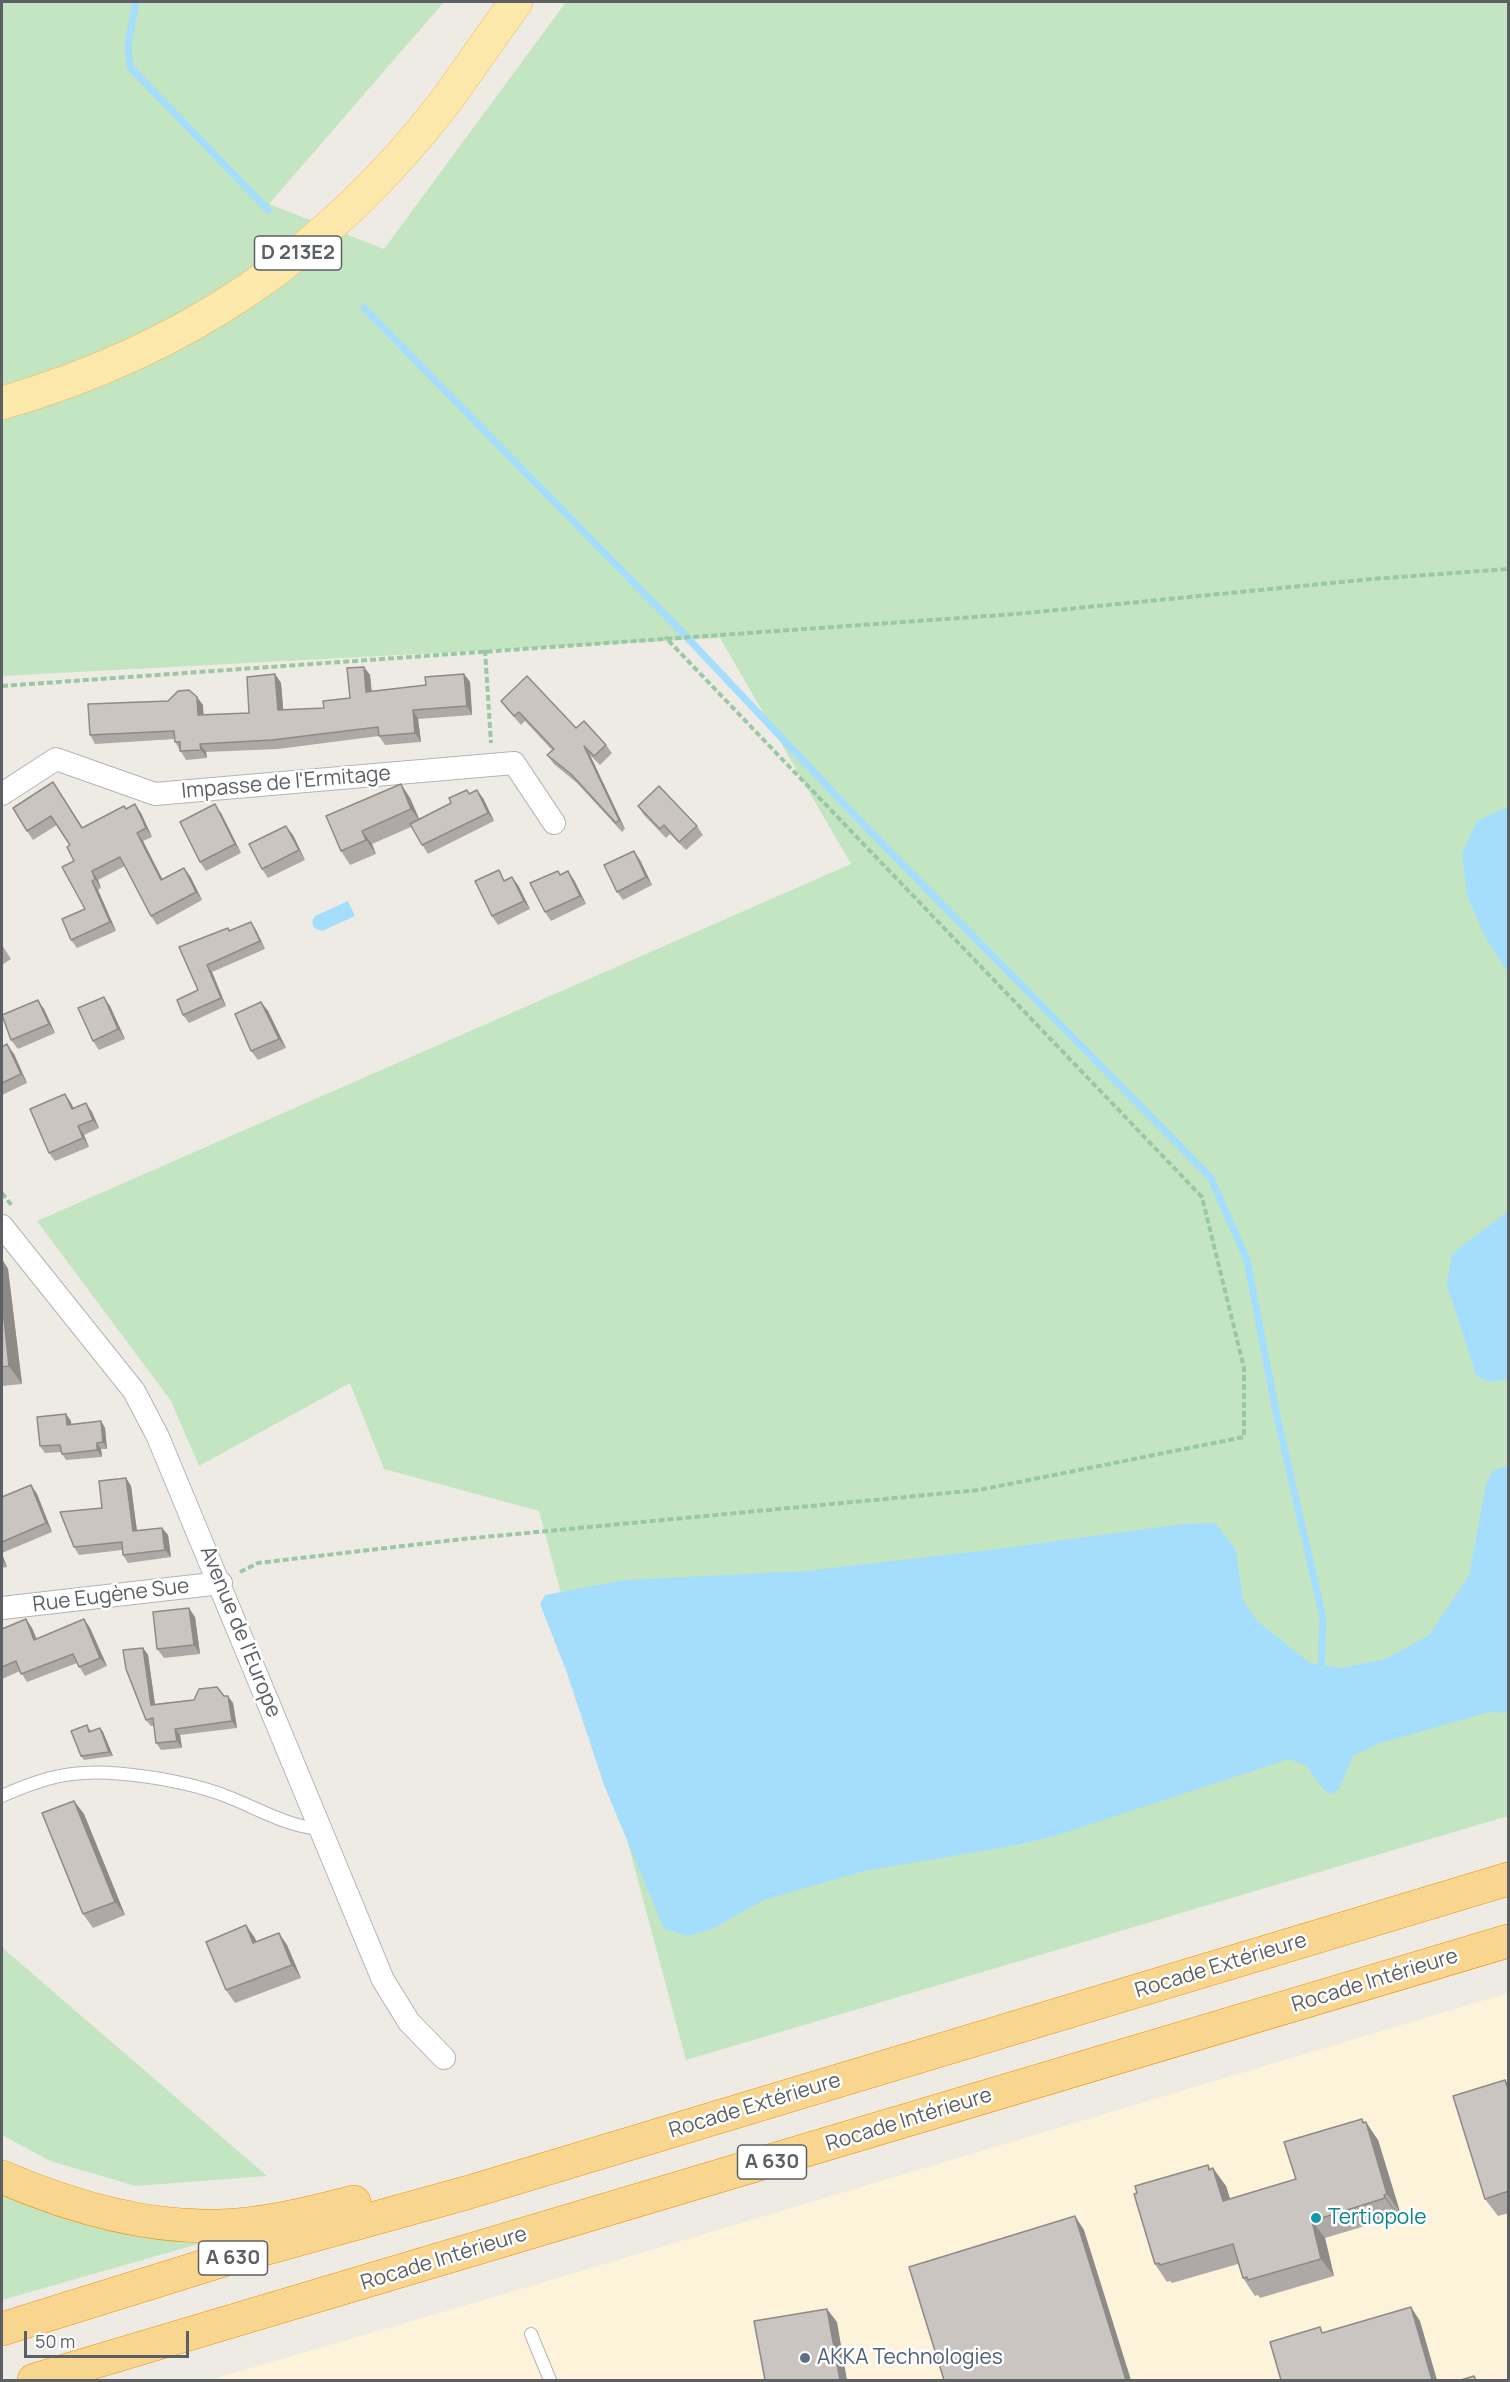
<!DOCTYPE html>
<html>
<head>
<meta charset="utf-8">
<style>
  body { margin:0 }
  #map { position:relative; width:1510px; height:2382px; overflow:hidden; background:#eeebe4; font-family:Manrope,sans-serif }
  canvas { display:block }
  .frame { position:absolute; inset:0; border:3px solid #5c6064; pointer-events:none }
  .scale { position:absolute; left:24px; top:2331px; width:165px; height:27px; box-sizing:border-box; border:3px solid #5c6064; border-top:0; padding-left:8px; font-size:18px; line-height:21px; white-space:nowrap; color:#5c6064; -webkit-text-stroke:4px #fff; paint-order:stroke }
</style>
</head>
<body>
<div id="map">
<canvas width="1510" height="2382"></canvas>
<div class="frame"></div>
<div class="scale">50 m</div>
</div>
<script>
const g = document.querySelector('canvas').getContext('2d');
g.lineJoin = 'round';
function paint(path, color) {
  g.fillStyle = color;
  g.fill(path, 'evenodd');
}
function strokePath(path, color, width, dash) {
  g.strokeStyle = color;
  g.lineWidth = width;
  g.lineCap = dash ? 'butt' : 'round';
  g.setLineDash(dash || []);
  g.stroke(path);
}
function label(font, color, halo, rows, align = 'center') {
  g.font = font + ' Manrope,sans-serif';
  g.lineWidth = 5;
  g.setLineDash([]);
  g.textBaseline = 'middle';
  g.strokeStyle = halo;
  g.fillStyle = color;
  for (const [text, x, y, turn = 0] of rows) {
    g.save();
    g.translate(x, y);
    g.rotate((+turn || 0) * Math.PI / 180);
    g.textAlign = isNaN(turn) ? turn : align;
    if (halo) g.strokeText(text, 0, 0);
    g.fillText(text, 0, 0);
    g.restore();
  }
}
const commercial = new Path2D(`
  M 1508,1993 L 1508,2380 L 209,2380 L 484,2300 Z`);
const green = new Path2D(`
  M 2,2 L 444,2 L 269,204 L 384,249 L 566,2 L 1508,2 L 1508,1816 L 686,2060 L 539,1511 L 384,1469 L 350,1383 L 199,1466 L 171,1401 L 37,1221 L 851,864 L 720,638 L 2,676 Z
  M 2,1944 L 5,1950 L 267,2176 L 136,2186 L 50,2161 L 2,2135 Z
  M 2,2188 L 216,2239 L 2,2300 Z`);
const water = new Path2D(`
  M 1508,807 L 1508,973 L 1484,935 L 1467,895 L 1462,853 L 1477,821 Z
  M 348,901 L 355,916 L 322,931 L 314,928 L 312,922 L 315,916 Z
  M 1508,1211 L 1508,1379 L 1490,1382 L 1476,1375 L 1447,1285 L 1452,1254 Z
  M 1508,1466 L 1508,1713 L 1489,1712 L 1377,1744 L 1353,1756 L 1339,1789 L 1331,1794 L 1323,1789 L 1307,1766 L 1289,1759 L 1058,1835 L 1017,1845 L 864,1871 L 764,1900 L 710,1930 L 687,1936 L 664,1929 L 604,1785 L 567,1673 L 540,1604 L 545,1595 L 624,1580 L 805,1571 L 990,1550 L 1182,1524 L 1215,1523 L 1236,1550 L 1243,1600 L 1257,1621 L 1310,1663 L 1340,1668 L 1386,1659 L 1429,1635 L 1469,1576 L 1486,1484 L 1494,1470 Z`);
const stream = new Path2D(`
  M 136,2 L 128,44 L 130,67 L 268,210
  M 364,308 L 680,630 L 863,824 L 1211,1178 L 1247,1260 L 1276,1412 L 1323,1618 L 1321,1674`);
const path = new Path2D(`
  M 485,650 L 491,743
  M 2,686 L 1016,614 L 1372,579 L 1508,569
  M 2,1193 L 12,1206
  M 240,1572 L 258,1563 L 463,1539 L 979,1490 L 1244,1437 L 1244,1368 L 1202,1197 L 665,637`);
const service = new Path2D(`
  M 2,1796 C 24,1786 47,1777 72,1774 C 113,1768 187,1781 226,1796 C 257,1808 288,1827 321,1829
  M 531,2334 L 550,2380`);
const minor = new Path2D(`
  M 2,794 L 56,759 L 155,794 L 514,763 L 554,823
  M 2,1226 L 134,1391 L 158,1437 L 383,1980 L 409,2022 L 444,2058
  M 2,1608 L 221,1583`);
const primary = new Path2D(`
  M 2,403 C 185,350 328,254 445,102 C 469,69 492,35 516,2`);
const motorway = new Path2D(`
  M 2,2177 C 69,2206 145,2228 219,2226 C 264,2225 311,2213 354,2202
  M 2,2329 L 227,2259 L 466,2193 L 1508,1879
  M 34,2380 L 1508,1941`);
const wall = new Path2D(`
  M 364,667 L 370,675 L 372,691 L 426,685 L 464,674 L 470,682 L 472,715 L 418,719 L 421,742 L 385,745 L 379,736 L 278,749 L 206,752 L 207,758 L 186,760 L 175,742 L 175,739 L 95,744 L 90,735 L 203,705 L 203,715 L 249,713 L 275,674 L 281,683 L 283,710 L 324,708 L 350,698 Z
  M 501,701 L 576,728 L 606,745 L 612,753 L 600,765 L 590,755 L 625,829 L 622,832 L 577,783 L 554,764 L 547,755 L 552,750 L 525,721 L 521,725 L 507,709 Z
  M 401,784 L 410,798 L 419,819 L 470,794 L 483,798 L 494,821 L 428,854 L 411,827 L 372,844 L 376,854 L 350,865 L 341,851 Z
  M 59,791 L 83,828 L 124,806 L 126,809 L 135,804 L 141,813 L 152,837 L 143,841 L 162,879 L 190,876 L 202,900 L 157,925 L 151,916 L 125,866 L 98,880 L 101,888 L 98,890 L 116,931 L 77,948 L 71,940 L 85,909 L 70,845 L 57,825 L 33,840 L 27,831 Z
  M 638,806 L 697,826 L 703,835 L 686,850 L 670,834 L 666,838 L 644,815 Z
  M 221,813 L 241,853 L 206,871 L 200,862 Z
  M 293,835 L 305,860 L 268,878 L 262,869 Z
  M 640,860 L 652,885 L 623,900 L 617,892 Z
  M 561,875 L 574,880 L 586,904 L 551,921 L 545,912 Z
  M 506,880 L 518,885 L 530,909 L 498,925 L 492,916 Z
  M 251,922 L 256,930 L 265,949 L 212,972 L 226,1006 L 189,1023 L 183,1015 L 198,990 L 179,947 L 228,928 L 230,931 Z
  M 2,945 L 11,959 L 2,965 Z
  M 261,1002 L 268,1011 L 286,1048 L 258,1060 L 251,1051 Z
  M 110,1006 L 125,1039 L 99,1050 L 93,1041 Z
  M 44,1009 L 55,1033 L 18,1049 L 11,1040 Z
  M 2,1047 L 14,1054 L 27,1083 L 2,1095 Z
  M 65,1094 L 71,1103 L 74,1109 L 92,1112 L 99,1128 L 84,1135 L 89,1147 L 55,1161 L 49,1153 Z
  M 2,1259 L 8,1269 L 22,1384 L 2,1386 Z
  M 66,1414 L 71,1421 L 71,1424 L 101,1421 L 105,1428 L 107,1449 L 101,1449 L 102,1457 L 66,1460 L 62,1454 L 61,1452 L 45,1453 L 40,1446 Z
  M 126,1478 L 131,1486 L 137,1531 L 162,1528 L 168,1535 L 171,1557 L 128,1563 L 123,1555 L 122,1550 L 79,1555 L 74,1547 L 102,1508 Z
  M 31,1485 L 37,1494 L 52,1532 L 2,1553 L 2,1497 Z
  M 2,1554 L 7,1567 L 2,1568 Z
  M 195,1617 L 200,1654 L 164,1658 L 157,1649 Z
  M 26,1619 L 32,1628 L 37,1639 L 84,1619 L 90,1628 L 107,1666 L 85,1676 L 77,1663 L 27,1682 L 20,1671 L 2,1679 L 2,1629 Z
  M 143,1648 L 148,1655 L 155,1704 L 224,1696 L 233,1703 L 237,1728 L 180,1735 L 182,1748 L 161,1750 L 156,1743 L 154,1726 L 151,1726 L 146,1720 Z
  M 87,1725 L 91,1731 L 100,1728 L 103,1732 L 113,1756 L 84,1760 L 81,1756 Z
  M 74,1801 L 84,1814 L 125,1915 L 93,1928 L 83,1914 Z
  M 246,1925 L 256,1941 L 287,1945 L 301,1978 L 235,2003 L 226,1990 Z
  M 1505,2080 L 1509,2085 L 1509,2213 L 1498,2216 L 1485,2199 Z
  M 1364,2123 L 1378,2140 L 1400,2212 L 1397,2213 L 1398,2216 L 1325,2238 L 1334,2276 L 1260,2298 L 1258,2295 L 1255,2296 L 1243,2278 L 1238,2264 L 1172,2283 L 1170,2281 L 1167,2282 L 1155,2264 L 1210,2169 L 1226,2186 L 1230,2199 L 1296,2179 Z`);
const shadedWall = new Path2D(`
  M 364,667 L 370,675 L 372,700 L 366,692 Z
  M 275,674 L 281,683 L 284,718 L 278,710 Z
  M 464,674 L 470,682 L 472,715 L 467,706 Z
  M 197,697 L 203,705 L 204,723 L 198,715 Z
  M 413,710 L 418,719 L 421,742 L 415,733 Z
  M 200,744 L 206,752 L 207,758 L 201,750 Z
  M 584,746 L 590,755 L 625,829 L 619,820 Z
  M 401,784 L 410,798 L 421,823 L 411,809 Z
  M 477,790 L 483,798 L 494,821 L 488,813 Z
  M 135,804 L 141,813 L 152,837 L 146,828 Z
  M 215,804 L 221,813 L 241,853 L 235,844 Z
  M 286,826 L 293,835 L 305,860 L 299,850 Z
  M 362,831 L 372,844 L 376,854 L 366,840 Z
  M 137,833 L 143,841 L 167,888 L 161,880 Z
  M 634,851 L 640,860 L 652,885 L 646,877 Z
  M 184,868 L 190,876 L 202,900 L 196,892 Z
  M 92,871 L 98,880 L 101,888 L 95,879 Z
  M 568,871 L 574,880 L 586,904 L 580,896 Z
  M 512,877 L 518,885 L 530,909 L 524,901 Z
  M 92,881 L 98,890 L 116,931 L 110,922 Z
  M 251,922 L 256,930 L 265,949 L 260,941 Z
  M 207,965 L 212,972 L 226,1006 L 221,998 Z
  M 104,997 L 110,1006 L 125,1039 L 118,1029 Z
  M 38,1000 L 44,1009 L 55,1033 L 49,1024 Z
  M 261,1002 L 268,1011 L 286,1048 L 279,1039 Z
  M 7,1044 L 14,1054 L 27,1083 L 21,1074 Z
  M 65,1094 L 71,1103 L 78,1118 L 72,1109 Z
  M 86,1103 L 92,1112 L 99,1128 L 93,1120 Z
  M 78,1126 L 84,1135 L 89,1147 L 83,1138 Z
  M 2,1259 L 8,1269 L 22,1384 L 9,1366 L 2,1301 Z
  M 66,1414 L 71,1421 L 72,1431 L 67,1425 Z
  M 101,1421 L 105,1428 L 107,1449 L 103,1442 Z
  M 97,1443 L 101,1449 L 102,1457 L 97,1450 Z
  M 126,1478 L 131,1486 L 138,1539 L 133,1531 Z
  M 31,1485 L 37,1494 L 52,1532 L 46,1523 Z
  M 162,1528 L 168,1535 L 171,1557 L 165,1550 Z
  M 2,1554 L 7,1567 L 2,1560 Z
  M 189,1608 L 195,1617 L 200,1654 L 194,1645 Z
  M 26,1619 L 32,1628 L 40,1649 L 34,1640 Z
  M 84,1619 L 90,1628 L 107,1666 L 100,1658 Z
  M 143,1648 L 148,1655 L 156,1712 L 151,1705 Z
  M 228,1696 L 233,1703 L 237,1728 L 232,1721 Z
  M 100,1728 L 103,1732 L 113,1756 L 109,1752 Z
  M 175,1729 L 180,1735 L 182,1748 L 177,1741 Z
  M 74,1801 L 84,1814 L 125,1915 L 115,1902 Z
  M 246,1925 L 255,1938 L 261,1955 L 253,1943 Z
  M 279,1933 L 287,1945 L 301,1978 L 292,1965 Z
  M 1362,2119 L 1367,2126 L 1366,2122 L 1378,2140 L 1400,2212 L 1387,2194 Z
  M 1208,2165 L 1216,2178 L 1213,2168 L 1226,2186 L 1236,2218 L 1223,2201 Z
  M 1384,2195 L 1397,2213 L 1398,2216 L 1385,2198 Z
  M 1075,2216 L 1084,2230 L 1131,2380 L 1126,2380 Z
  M 1312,2221 L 1325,2238 L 1334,2276 L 1321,2259 Z
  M 1411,2307 L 1420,2321 L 1437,2380 L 1432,2380 Z
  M 827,2309 L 837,2322 L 847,2380 L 840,2380 Z`);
const building = new Path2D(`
  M 364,667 L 366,692 L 426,685 L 425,677 L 464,674 L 467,706 L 413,710 L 415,733 L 379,736 L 378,727 L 272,740 L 200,744 L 201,750 L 180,751 L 180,742 L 175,742 L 174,731 L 90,735 L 88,704 L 168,701 L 178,691 L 189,690 L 197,697 L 198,715 L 249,713 L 247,677 L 275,674 L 278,710 L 324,708 L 323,701 L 350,698 L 347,668 Z
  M 527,676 L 576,728 L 584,721 L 606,745 L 594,756 L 584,746 L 619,820 L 616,823 L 571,774 L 547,755 L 554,749 L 519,712 L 514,716 L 501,701 Z
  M 53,782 L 82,828 L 124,806 L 126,809 L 135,804 L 146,828 L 137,833 L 161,880 L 184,868 L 196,892 L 151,916 L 120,857 L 92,871 L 95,879 L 92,881 L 110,922 L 71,940 L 62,919 L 85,909 L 62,867 L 74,861 L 67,847 L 70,845 L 51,816 L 27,831 L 13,808 Z
  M 401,784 L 411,809 L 362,831 L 366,840 L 341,851 L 326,816 Z
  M 659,786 L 697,826 L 679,842 L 664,825 L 660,829 L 638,806 Z
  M 467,790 L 469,794 L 477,790 L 488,813 L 422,845 L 410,824 L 451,803 L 449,798 Z
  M 215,804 L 235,844 L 200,862 L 180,822 Z
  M 286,826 L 299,850 L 262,869 L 249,844 Z
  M 634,851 L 646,877 L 617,892 L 604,865 Z
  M 499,870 L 504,881 L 512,877 L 524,901 L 492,916 L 475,881 Z
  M 558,871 L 560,875 L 568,871 L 580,896 L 545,912 L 530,883 Z
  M 251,922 L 260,941 L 207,965 L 221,998 L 183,1015 L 177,1000 L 198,990 L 179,947 L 228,928 L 229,931 Z
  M 104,997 L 118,1029 L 93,1041 L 78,1008 Z
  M 38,1000 L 49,1024 L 11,1040 L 2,1015 Z
  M 261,1002 L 279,1039 L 251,1051 L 235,1014 Z
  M 7,1044 L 21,1074 L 2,1083 L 2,1047 Z
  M 65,1094 L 72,1109 L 86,1103 L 93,1120 L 78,1126 L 83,1138 L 49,1153 L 30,1109 Z
  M 2,1301 L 9,1366 L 2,1367 Z
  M 66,1414 L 67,1425 L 101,1421 L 103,1442 L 97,1443 L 97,1450 L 62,1454 L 60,1445 L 40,1446 L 37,1417 Z
  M 126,1478 L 133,1531 L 162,1528 L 165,1550 L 123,1555 L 122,1542 L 74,1547 L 60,1512 L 102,1508 L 99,1481 Z
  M 31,1485 L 46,1523 L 2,1542 L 2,1497 Z
  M 189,1608 L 194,1645 L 157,1649 L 153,1612 Z
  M 26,1619 L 34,1640 L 84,1619 L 100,1658 L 79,1667 L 73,1654 L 21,1674 L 16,1661 L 2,1667 L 2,1629 Z
  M 143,1648 L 151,1705 L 194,1700 L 199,1689 L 217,1687 L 224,1696 L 228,1696 L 232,1721 L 175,1729 L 177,1741 L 156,1743 L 153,1718 L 146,1720 L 126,1669 L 123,1650 Z
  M 87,1725 L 89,1732 L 100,1728 L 109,1752 L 81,1756 L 71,1731 Z
  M 74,1801 L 115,1902 L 83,1914 L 42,1813 Z
  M 246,1925 L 253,1943 L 279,1933 L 292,1965 L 226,1990 L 206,1942 Z
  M 1505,2080 L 1509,2092 L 1509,2191 L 1485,2199 L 1453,2096 Z
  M 1362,2119 L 1363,2123 L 1366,2122 L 1387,2194 L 1384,2195 L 1385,2198 L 1312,2221 L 1321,2259 L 1248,2280 L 1247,2277 L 1243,2278 L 1233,2244 L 1160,2265 L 1159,2263 L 1155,2264 L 1134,2194 L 1137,2193 L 1135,2186 L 1208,2165 L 1209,2170 L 1213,2168 L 1223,2201 L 1296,2179 L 1284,2142 Z
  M 1075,2216 L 1126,2380 L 944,2380 L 909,2267 Z
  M 1411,2307 L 1432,2380 L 1281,2380 L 1270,2342 L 1320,2327 L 1322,2333 Z
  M 827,2309 L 840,2380 L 765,2380 L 754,2321 Z
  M 1474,2376 L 1476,2380 L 1461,2380 Z`);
const markers = [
  [1316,2218,6,"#0f9aa8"],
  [805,2358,6,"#5c6f8a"]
];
const shields = [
  [298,253,87],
  [772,2162,69],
  [233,2258,69]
];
const shieldNames = [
  ["D 213E2",298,253],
  ["A 630",772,2162],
  ["A 630",233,2258]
];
const streetNames = [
  ["Impasse de l'Ermitage",286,783,-5],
  ["Rue Eugène Sue",111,1596,-7],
  ["Avenue de l'Europe",240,1632,68],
  ["Rocade Extérieure",1221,1966,-17],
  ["Rocade Intérieure",1375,1981,-17],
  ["Rocade Extérieure",755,2106,-17],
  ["Rocade Intérieure",909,2120,-17],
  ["Rocade Intérieure",444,2259,-17]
];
const cultureNames = [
  ["Tertiopole",1328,2218]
];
const serviceNames = [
  ["AKKA Technologies",817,2358]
];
paint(commercial, '#fdf2da');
paint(green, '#c4e5c1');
paint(water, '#a5ddfc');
strokePath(stream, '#a5ddfc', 7);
strokePath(service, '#b1b5b8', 14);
strokePath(minor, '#b1b5b8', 24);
strokePath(primary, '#edb95e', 34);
strokePath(motorway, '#ea9107', 34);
strokePath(path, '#9bc8a4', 4, [6, 3]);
strokePath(service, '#fff', 12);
strokePath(minor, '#fff', 22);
strokePath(primary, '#fce8aa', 33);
strokePath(motorway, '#f9d68f', 33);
paint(wall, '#aea9a6');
paint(shadedWall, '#8d8a87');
paint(building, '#cac5c1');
strokePath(building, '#8d8a87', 1.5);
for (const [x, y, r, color] of markers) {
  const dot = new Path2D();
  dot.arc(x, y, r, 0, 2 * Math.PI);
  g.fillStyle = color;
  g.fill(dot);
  strokePath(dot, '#fff', 2);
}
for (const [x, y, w] of shields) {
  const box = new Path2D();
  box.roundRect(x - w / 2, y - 17, w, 34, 4.5);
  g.fillStyle = '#fff';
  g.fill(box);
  strokePath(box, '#5c6064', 1.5);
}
label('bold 20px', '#5c6064', null, shieldNames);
label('21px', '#5c6064', '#fff', streetNames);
label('21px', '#0d838f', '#fff', cultureNames, 'left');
label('21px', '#4e5e75', '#fff', serviceNames, 'left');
</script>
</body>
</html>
